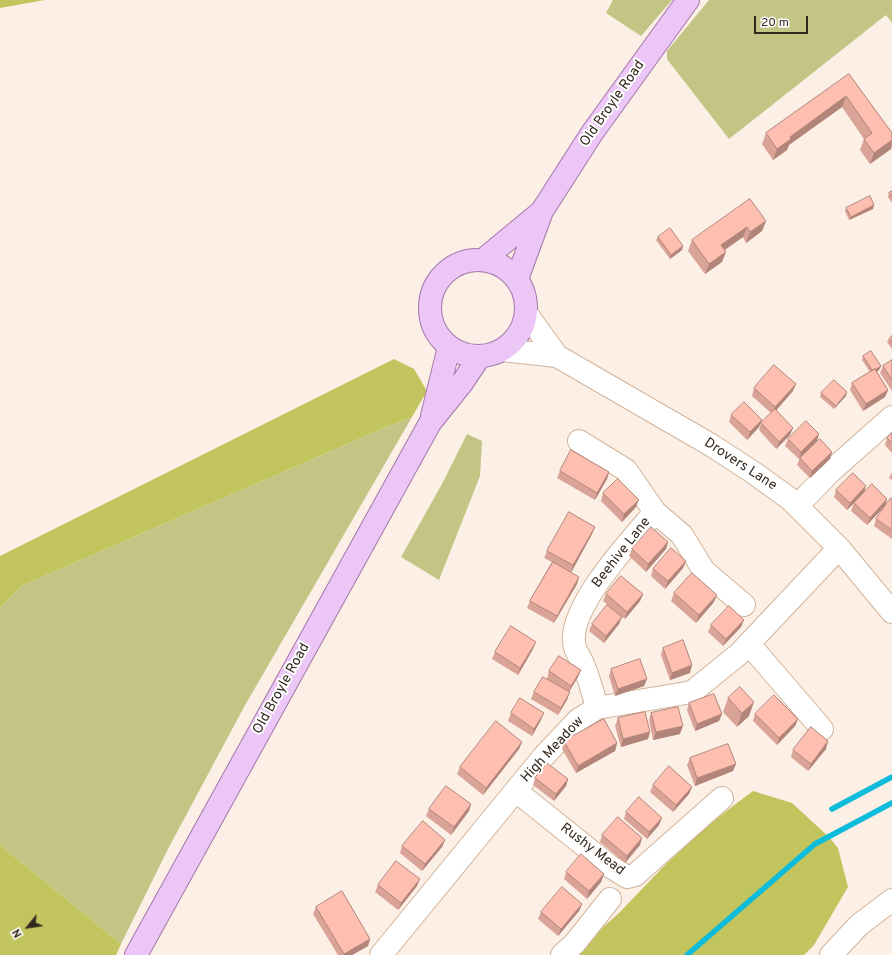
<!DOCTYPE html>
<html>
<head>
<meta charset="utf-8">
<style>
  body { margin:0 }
  #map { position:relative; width:892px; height:955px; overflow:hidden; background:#fcefe5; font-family:Overpass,sans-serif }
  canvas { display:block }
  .north { position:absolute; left:8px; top:907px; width:40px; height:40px; -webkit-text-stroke:3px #fff; paint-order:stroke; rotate:240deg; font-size:11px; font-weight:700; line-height:16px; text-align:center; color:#33281e }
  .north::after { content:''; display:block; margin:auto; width:14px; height:18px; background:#33281e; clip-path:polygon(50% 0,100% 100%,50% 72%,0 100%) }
  .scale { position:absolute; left:754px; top:16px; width:54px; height:18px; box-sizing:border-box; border:2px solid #33281e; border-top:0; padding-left:5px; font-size:12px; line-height:14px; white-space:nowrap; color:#33281e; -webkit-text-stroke:3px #fff; paint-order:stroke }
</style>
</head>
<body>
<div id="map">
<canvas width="892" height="955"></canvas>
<div class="north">N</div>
<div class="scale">20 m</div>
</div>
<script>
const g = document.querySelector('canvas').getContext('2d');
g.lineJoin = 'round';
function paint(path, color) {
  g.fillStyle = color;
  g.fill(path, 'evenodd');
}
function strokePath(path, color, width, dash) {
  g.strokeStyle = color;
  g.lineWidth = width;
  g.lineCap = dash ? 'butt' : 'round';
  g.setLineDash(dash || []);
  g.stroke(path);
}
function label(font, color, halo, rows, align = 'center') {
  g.font = font + ' Overpass,sans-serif';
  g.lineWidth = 4;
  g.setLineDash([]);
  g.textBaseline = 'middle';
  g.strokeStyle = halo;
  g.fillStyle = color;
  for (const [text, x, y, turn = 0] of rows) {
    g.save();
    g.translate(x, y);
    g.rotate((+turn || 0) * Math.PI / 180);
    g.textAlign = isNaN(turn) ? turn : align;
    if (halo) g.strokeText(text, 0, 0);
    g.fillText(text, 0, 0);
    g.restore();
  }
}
const green = new Path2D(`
  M 613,0 L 672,0 L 641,36 L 606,13 Z
  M 709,0 L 892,0 L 892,23 L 886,15 L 729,139 L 667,59 L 667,51 Z
  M 412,417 L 244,707 L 168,849 L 121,944 L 0,845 L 0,608 L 21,586 L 384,428 Z
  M 467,434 L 482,441 L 480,476 L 439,580 L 401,557 L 442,484 Z`);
const forest = new Path2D(`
  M 0,0 L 45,0 L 0,8 Z
  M 394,359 L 414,369 L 427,391 L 412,417 L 384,428 L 21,586 L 0,608 L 0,556 Z
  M 753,791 L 792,803 L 829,837 L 838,848 L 848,887 L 814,945 L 804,955 L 572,955 L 619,913 L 667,863 L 709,824 Z
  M 0,845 L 121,944 L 116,955 L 0,955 Z`);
const stream = new Path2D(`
  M 832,809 L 892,777
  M 687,955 L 815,844 L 892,803`);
const minor = new Path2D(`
  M 526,313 L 557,356
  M 502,350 L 557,356 L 711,445 L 754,473 L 790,499 L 839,548 L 892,612
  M 579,441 L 626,470 L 655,512 L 682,535 L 704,571 L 744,605
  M 797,506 L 831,471 L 892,417
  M 749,644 L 822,729
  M 597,708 C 593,693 589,678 583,664 C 580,657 574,650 574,642 C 570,605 632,539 655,512
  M 516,791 L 611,867 L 627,877 L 635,875 L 722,798
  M 381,955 L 544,756 L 578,720 L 597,708 L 692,692 L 739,654 L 839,548
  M 562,955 L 575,943 L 610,899
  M 831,955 L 859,925 L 892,900`);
const major = new Path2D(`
  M430 308a48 48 0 1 1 96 0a48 48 0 1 1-96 0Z
  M 483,260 L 541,212
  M 517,279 L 542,211 L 592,133 L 688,0
  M 432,416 L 449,347
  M 136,955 L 430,423 L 462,383 L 480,356`);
const wall = new Path2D(`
  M 849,74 L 892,133 L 892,147 L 891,149 L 870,164 L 860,150 L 864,139 L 842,107 L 789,145 L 787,150 L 773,160 L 762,144 L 766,133 Z
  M 892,191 L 892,203 L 888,197 L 889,193 Z
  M 874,205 L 873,209 L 849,220 L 845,211 L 846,208 Z
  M 766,221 L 762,231 L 746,243 L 743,237 L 725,250 L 722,262 L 705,274 L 688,251 L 692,240 Z
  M 658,237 L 683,246 L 682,250 L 670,259 L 656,240 Z
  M 892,336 L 892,349 L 887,342 L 889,339 Z
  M 863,356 L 881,366 L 879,370 L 877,372 L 888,390 L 885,397 L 863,411 L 850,390 L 852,383 L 870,372 L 862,360 Z
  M 892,360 L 892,391 L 880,373 L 883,366 Z
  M 754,388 L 793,391 L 776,410 L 790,435 L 776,449 L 759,430 L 761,423 L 771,413 L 752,396 Z
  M 821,393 L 846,396 L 834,409 L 820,397 Z
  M 731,415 L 759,427 L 747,440 L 729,422 Z
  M 892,433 L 892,453 L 885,445 L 887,438 Z
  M 788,439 L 817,441 L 799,459 L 785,446 Z
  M 832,452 L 830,459 L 810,478 L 797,465 L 800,458 Z
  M 560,471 L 609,472 L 607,479 L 595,500 L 557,478 Z
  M 892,473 L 892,480 L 889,478 L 891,474 Z
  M 836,490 L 864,492 L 887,499 L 885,506 L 867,525 L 851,511 L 854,503 L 847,510 L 834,497 Z
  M 603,493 L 636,507 L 622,522 L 601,501 Z
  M 892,499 L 892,539 L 874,526 L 876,519 Z
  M 595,527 L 592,534 L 571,572 L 577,584 L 554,623 L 527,608 L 530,601 L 552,562 L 544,558 L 547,551 Z
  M 668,542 L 666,549 L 646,572 L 629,556 L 632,549 Z
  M 686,561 L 683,568 L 665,589 L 651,576 L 653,569 Z
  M 674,593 L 714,602 L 696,623 L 671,601 Z
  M 606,594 L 643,594 L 640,601 L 625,619 L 622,617 L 619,624 L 604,643 L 589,631 L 592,624 L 616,612 L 603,601 Z
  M 711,625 L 741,627 L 723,646 L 708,632 Z
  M 663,648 L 690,673 L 670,680 L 661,655 Z
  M 533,649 L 518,675 L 492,659 L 495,652 Z
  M 611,669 L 647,679 L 644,686 L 615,696 L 609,676 Z
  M 581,670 L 578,677 L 569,692 L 567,700 L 558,715 L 531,699 L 534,692 L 547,679 L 549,671 Z
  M 728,698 L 749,716 L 737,727 L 723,712 Z
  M 689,703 L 722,714 L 719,721 L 695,731 L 687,710 Z
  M 511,713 L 541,720 L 532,736 L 508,721 Z
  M 651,713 L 680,734 L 653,740 L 649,720 Z
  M 755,714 L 798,719 L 795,726 L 777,745 L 753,721 Z
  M 618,718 L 650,732 L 648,739 L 621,747 L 615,726 Z
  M 564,741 L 617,743 L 615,751 L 576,773 L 562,749 Z
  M 522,742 L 519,749 L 483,795 L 457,774 L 460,767 Z
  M 826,749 L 808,771 L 791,757 L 793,750 Z
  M 690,758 L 733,771 L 695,786 L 687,765 Z
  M 535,778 L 568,779 L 566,786 L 554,801 L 533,785 Z
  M 653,785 L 692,787 L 689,794 L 673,812 L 650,792 Z
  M 471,804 L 469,811 L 451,835 L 426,816 L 429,809 Z
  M 626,812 L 659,825 L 647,839 L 624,819 Z
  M 602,835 L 642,838 L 640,845 L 625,863 L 600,842 Z
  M 445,840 L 442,847 L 422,871 L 400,853 L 402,846 Z
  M 566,872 L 604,874 L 601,882 L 587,899 L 564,879 Z
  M 378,885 L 417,886 L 398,910 L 375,892 Z
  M 582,904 L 579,911 L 558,936 L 538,919 L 541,912 Z
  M 316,907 L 370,939 L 368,946 L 352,955 L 338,955 L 313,914 Z`);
const shadedWall = new Path2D(`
  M 846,96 L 842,107 L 789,145 L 787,150 L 773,160 L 777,149 L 790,137 Z
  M 892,140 L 891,149 L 870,164 L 874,153 Z
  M 874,205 L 873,209 L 849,220 L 851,217 Z
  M 766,221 L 762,231 L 746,243 L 750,232 Z
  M 747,227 L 743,237 L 717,255 L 721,245 Z
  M 683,246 L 682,250 L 670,259 L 671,255 Z
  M 726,252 L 722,262 L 705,274 L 709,264 Z
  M 881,366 L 879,370 L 872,375 L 873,371 Z
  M 796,384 L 793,391 L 773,414 L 775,407 Z
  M 888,390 L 885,397 L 863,411 L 866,404 Z
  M 847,392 L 846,396 L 834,409 L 836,406 Z
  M 762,420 L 759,427 L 747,440 L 750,432 Z
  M 793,428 L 790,435 L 776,449 L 779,442 Z
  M 819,434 L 817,441 L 799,459 L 801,452 Z
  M 832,452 L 830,459 L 810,478 L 812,471 Z
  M 609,472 L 607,479 L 595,500 L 597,493 Z
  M 866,486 L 864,493 L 847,510 L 850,503 Z
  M 887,499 L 885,506 L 867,525 L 870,518 Z
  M 639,500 L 636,507 L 622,522 L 624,514 Z
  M 595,527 L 592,534 L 571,573 L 573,565 Z
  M 668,542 L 666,549 L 646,572 L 648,564 Z
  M 686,561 L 683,568 L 665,589 L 668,581 Z
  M 579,577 L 577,584 L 554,623 L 557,616 Z
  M 643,594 L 640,601 L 625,619 L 627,612 Z
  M 717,595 L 714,602 L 696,623 L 699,615 Z
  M 622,617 L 619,624 L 604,643 L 606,636 Z
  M 744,620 L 741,627 L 723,646 L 726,639 Z
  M 536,642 L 533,649 L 518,675 L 520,668 Z
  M 692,665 L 690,673 L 670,680 L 672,673 Z
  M 581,670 L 578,677 L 568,693 L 571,686 Z
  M 647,679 L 644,686 L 615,696 L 618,689 Z
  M 570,692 L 567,700 L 558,715 L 561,708 Z
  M 754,702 L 749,716 L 737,727 L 742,713 Z
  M 544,713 L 541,720 L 532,736 L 534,729 Z
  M 722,714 L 719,721 L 695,731 L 697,724 Z
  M 798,719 L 795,726 L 777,745 L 779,738 Z
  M 683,726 L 680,734 L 653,740 L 656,732 Z
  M 650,732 L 648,739 L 621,747 L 623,739 Z
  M 828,741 L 826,749 L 808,771 L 811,764 Z
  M 522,742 L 519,749 L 483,795 L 486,788 Z
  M 617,743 L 615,751 L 576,773 L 578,766 Z
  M 736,764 L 733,771 L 695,786 L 697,778 Z
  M 568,779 L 566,786 L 554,801 L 556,794 Z
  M 692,787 L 689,794 L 673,812 L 676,805 Z
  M 471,804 L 469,811 L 451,835 L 454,827 Z
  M 662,818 L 659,825 L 647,839 L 649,832 Z
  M 642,838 L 640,845 L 625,863 L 627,856 Z
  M 445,840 L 442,847 L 422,871 L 425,864 Z
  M 604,874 L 601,882 L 587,899 L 589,891 Z
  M 420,879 L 417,886 L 398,910 L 401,903 Z
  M 582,904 L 579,911 L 558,936 L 561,929 Z
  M 370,939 L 368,946 L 352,955 L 344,955 L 344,954 Z`);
const building = new Path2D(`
  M 849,74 L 892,133 L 892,140 L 874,153 L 864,139 L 872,133 L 846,96 L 790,137 L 791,139 L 777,149 L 766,133 Z
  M 892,191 L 892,197 L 889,193 Z
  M 870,196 L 874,205 L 851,217 L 846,208 Z
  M 750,199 L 766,221 L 750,232 L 747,227 L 721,245 L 726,252 L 709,264 L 692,240 Z
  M 670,228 L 683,246 L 671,255 L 658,237 Z
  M 892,336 L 892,343 L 889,339 Z
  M 871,351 L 881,366 L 875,370 L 875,369 L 872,370 L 863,356 Z
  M 892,360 L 892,380 L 883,366 Z
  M 774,365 L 796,384 L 775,407 L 754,388 Z
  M 875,369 L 888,390 L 866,404 L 852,383 Z
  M 834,380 L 847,392 L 836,406 L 821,393 Z
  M 744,402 L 762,420 L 750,432 L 731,415 Z
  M 775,409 L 793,428 L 779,442 L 761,423 Z
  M 806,421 L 819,434 L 801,452 L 788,439 Z
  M 892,433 L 892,443 L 887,438 Z
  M 820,439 L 832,452 L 812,471 L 800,458 Z
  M 571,450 L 609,472 L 597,493 L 560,471 Z
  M 853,473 L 866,486 L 850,503 L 836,490 Z
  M 618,479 L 639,500 L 624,514 L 603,493 Z
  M 872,484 L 887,499 L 870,518 L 854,503 Z
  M 891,498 L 892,499 L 892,530 L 876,519 Z
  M 569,512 L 595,527 L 573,565 L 547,551 Z
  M 651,527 L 668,542 L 648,564 L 632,549 Z
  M 671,548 L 686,561 L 668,581 L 653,569 Z
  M 553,562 L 579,577 L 557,616 L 530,601 Z
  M 692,573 L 717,595 L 699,615 L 674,593 Z
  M 621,576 L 643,594 L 627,612 L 606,594 Z
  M 607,605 L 622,617 L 606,636 L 592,624 Z
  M 729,606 L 744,620 L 726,639 L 711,625 Z
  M 511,626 L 536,642 L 520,668 L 495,652 Z
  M 683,640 L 692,665 L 672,673 L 663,648 Z
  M 559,656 L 581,670 L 571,686 L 549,671 Z
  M 640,659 L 647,679 L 618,689 L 611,669 Z
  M 543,677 L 570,692 L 561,708 L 534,692 Z
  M 740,687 L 754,702 L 742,713 L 728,698 Z
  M 714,694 L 722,714 L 697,724 L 689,703 Z
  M 774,695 L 798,719 L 779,738 L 755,714 Z
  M 520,698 L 544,713 L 534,729 L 511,713 Z
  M 678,707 L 683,726 L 656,732 L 651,713 Z
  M 645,712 L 650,732 L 623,739 L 618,718 Z
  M 604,719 L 617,743 L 578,766 L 564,741 Z
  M 496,721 L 522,742 L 486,788 L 460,767 Z
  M 811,727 L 828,741 L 811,764 L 793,750 Z
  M 728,744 L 736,764 L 697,778 L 690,758 Z
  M 547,763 L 568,779 L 556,794 L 535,778 Z
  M 669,766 L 692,787 L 676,805 L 653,785 Z
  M 446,786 L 471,804 L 454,827 L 429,809 Z
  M 639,797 L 662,818 L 649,832 L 626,812 Z
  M 618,817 L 642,838 L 627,856 L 602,835 Z
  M 423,821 L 445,840 L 425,864 L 402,846 Z
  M 581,854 L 604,874 L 589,891 L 566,872 Z
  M 396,861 L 420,879 L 401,903 L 378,885 Z
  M 562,887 L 582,904 L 561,929 L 541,912 Z
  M 342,891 L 370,939 L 344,954 L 316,907 Z`);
const streetNames = [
  ["Old Broyle Road",613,104,-55],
  ["Drovers Lane",740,465,33],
  ["Beehive Lane",622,553,-52],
  ["Old Broyle Road",282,689,-61],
  ["High Meadow",553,750,-47],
  ["Rushy Mead",592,850,37]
];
paint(green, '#c2c584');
paint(forest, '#c2c55e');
strokePath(stream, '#0dbbda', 5.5);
strokePath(minor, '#d2b49b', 24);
strokePath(major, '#a476a9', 24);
strokePath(minor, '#fff', 22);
strokePath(major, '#edc6f8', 22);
paint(wall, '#daa397');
paint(shadedWall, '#b2857b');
paint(building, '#febeb0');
strokePath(building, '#b2857b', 1);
label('14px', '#33281e', '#fff', streetNames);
</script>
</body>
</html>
